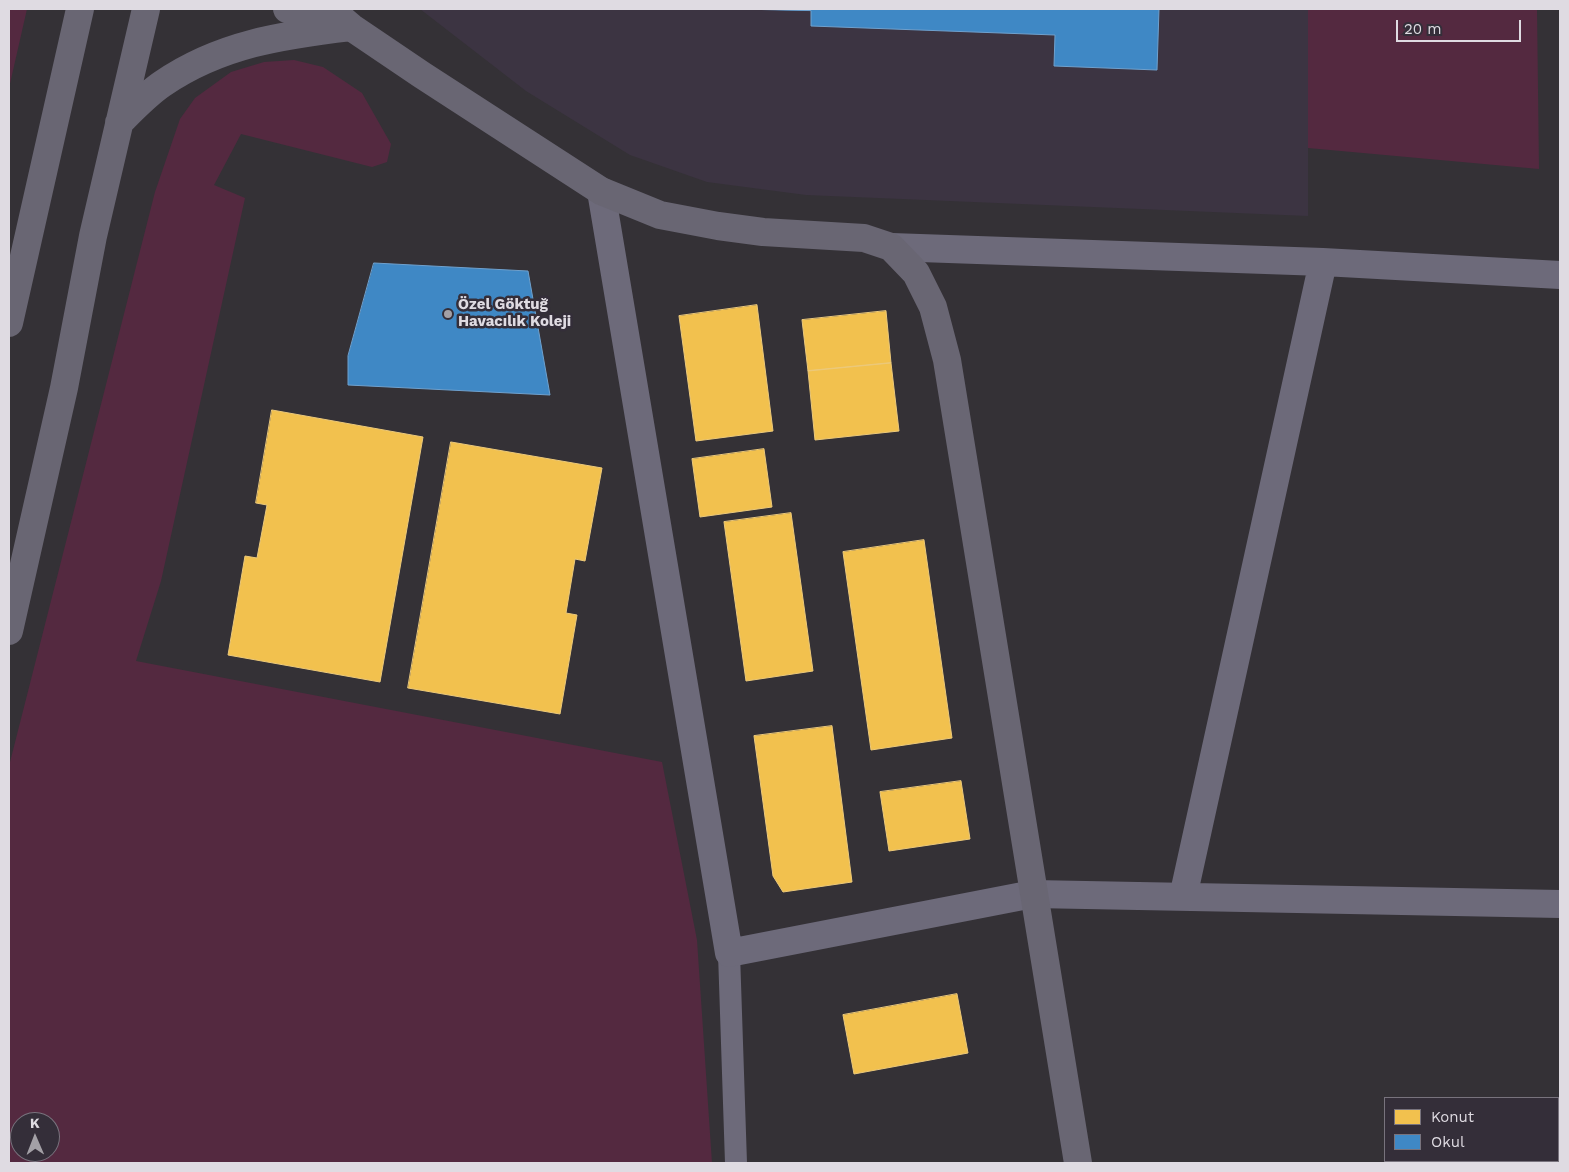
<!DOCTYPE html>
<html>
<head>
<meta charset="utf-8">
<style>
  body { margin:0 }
  #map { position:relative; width:1569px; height:1172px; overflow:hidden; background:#343136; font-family:"Work Sans",sans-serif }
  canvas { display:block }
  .frame { position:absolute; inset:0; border:10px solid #dfdbe2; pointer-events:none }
  .legend { position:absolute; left:1384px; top:1097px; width:175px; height:65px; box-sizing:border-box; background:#342e39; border:1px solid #78737d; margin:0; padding:6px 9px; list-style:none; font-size:15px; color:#dfdbe2 }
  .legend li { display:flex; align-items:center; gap:10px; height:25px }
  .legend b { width:25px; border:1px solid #78737d }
  .north { position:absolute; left:10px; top:1112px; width:50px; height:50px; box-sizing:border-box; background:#342e39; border:1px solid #78737d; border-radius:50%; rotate:359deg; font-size:14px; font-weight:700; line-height:20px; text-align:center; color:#dfdbe2 }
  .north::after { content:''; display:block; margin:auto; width:18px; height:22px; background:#a3a0a6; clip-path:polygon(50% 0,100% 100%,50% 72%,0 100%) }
  .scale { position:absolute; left:1396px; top:20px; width:125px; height:22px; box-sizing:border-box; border:2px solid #dfdbe2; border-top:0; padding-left:6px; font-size:15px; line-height:18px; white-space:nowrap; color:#dfdbe2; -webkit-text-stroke:4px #342e39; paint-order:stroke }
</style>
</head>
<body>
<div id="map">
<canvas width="1569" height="1172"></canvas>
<div class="frame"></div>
<ul class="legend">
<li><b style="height:14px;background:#f2c14e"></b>Konut</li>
<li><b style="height:14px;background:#3f88c5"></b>Okul</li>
</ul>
<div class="north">K</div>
<div class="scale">20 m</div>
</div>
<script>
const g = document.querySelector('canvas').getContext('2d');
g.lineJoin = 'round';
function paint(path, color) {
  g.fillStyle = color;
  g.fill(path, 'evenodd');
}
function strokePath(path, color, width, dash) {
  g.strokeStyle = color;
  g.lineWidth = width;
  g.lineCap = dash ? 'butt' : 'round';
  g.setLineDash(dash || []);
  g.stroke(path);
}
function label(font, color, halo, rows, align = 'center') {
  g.font = font + ' "Work Sans",sans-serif';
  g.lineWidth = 5;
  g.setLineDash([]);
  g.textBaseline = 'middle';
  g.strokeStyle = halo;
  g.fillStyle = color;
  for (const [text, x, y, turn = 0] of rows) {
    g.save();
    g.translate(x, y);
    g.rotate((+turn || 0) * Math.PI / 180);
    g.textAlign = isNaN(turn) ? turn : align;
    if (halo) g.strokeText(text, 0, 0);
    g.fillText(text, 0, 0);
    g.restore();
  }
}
const built = new Path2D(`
  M 420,9 L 1308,9 L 1308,216 L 806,195 L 707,182 L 630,155 L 526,91 Z`);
const green = new Path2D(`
  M 9,9 L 27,9 L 9,88 Z
  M 1308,9 L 1537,9 L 1539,169 L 1308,148 Z
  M 294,60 L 323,67 L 362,93 L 391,144 L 387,162 L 372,167 L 241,134 L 214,185 L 245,198 L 161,581 L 136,661 L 662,762 L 697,940 L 712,1163 L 9,1163 L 9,766 L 155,192 L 180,119 L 195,98 L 231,72 L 264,62 ZM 20,1122 L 50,1122 L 50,1152 L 20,1152 Z`);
const homes = new Path2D(`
  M 757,305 L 773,431 L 696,441 L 679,316 Z
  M 886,311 L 891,363 L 808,371 L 802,320 Z
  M 891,363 L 899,431 L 815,440 L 808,371 Z
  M 272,410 L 423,437 L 380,682 L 228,655 L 245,556 L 257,558 L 267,505 L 256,503 Z
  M 451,442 L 602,468 L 585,561 L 575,559 L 566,613 L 577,615 L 560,714 L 408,688 Z
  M 764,449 L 772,507 L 700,517 L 692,459 Z
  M 791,513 L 813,671 L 746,681 L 724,522 Z
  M 924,540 L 952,738 L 871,750 L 843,552 Z
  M 832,726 L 852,882 L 783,892 L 773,876 L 754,736 Z
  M 961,781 L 970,839 L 889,851 L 880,792 Z
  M 957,994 L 968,1053 L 854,1074 L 843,1015 Z`);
const schools = new Path2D(`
  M 739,9 L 1159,9 L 1157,70 L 1054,66 L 1055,35 L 811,26 L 811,11 Z
  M 374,263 L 528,271 L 550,395 L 348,385 L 348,356 Z`);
const lane = new Path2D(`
  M 729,953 L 736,1163`);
const street = new Path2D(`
  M 601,191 L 729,953 L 1033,894 L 1560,904
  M 891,247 L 1323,262 L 1560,275
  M 1183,897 L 1323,262`);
const highway = new Path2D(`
  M 287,9 L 340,24
  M 330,9 L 351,27 L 422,75 L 601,191 L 660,215 L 718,226 L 763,232 L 864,238 L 891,247 L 916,273 L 933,307 L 947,360 L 1078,1163
  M 119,123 C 132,110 146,95 162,84 C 220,44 283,35 351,27
  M 9,323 L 80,9
  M 9,631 L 64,388 L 93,236 L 146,9`);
const markers = [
  [448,314,5,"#a3a0a6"]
];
const poiNames = [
  ["Özel Göktuğ",458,305],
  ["Havacılık Koleji",458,322]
];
paint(built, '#3c3442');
paint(green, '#542940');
paint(homes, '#f2c14e');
strokePath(homes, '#ecc97a', 1);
paint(schools, '#3f88c5');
strokePath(schools, '#6fa1ce', 1);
strokePath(lane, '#6d6a7a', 22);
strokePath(street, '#6d6a7a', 28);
strokePath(highway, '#696673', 28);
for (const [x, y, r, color] of markers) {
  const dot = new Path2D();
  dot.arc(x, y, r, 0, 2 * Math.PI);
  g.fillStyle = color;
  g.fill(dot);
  strokePath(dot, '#342e39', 2);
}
label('bold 15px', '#dfdbe2', '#342e39', poiNames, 'left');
</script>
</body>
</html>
